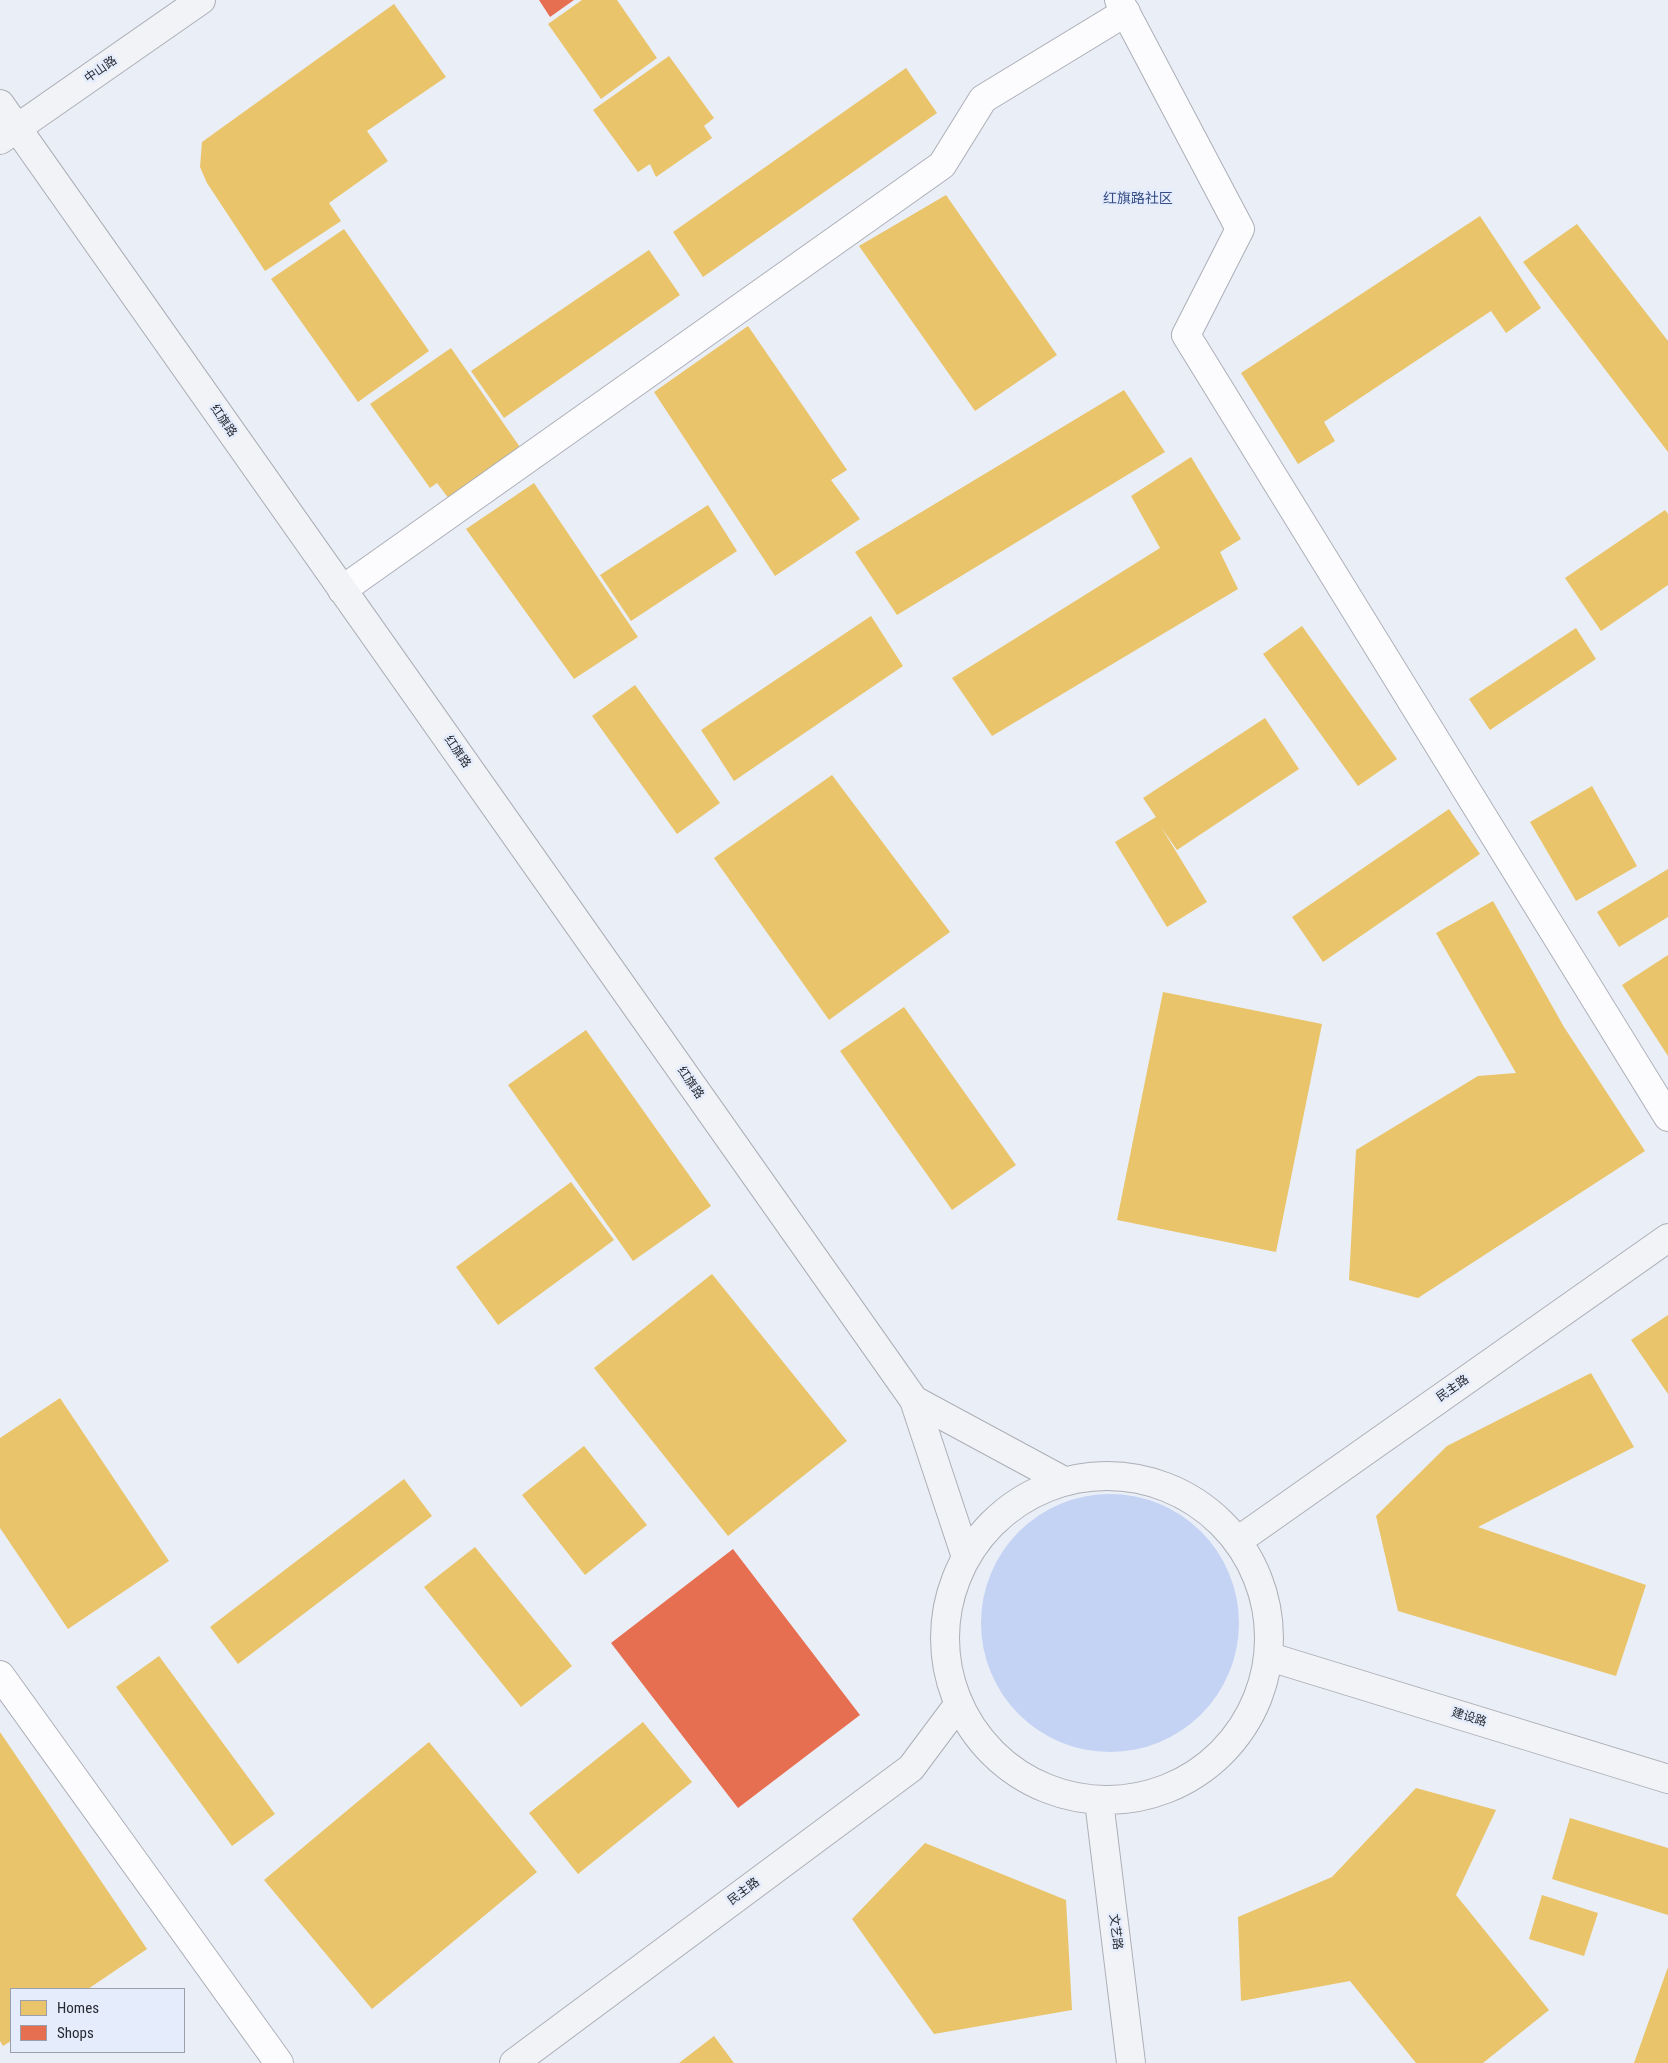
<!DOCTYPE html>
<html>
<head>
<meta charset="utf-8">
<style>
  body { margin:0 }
  #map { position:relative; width:1668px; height:2063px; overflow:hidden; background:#eaeef7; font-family:"Roboto Condensed",sans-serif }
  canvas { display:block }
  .legend { position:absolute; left:10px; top:1988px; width:175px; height:65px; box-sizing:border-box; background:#e5ecfc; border:1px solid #999fab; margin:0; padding:6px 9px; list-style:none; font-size:15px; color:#272b32 }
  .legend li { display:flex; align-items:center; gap:10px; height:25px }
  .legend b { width:25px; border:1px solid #999fab }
</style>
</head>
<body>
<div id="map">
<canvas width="1668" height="2063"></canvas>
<ul class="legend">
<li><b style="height:14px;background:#e9c46a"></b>Homes</li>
<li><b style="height:14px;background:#e76f51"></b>Shops</li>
</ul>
</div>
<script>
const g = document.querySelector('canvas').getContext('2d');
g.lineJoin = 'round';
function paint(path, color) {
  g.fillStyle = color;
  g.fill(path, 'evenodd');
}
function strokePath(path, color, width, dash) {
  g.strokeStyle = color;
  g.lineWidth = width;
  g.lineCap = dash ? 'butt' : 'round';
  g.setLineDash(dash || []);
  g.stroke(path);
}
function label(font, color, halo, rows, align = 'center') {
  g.font = font + ' "Roboto Condensed","Noto Sans SC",sans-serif';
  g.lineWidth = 5;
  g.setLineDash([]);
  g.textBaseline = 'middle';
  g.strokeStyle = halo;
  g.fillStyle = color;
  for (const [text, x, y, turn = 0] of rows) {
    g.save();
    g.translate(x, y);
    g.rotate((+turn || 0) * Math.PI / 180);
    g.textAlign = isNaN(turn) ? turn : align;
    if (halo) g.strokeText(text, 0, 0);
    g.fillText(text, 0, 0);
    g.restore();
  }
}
const green = new Path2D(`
  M981 1623a129 129 0 1 1 258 0a129 129 0 1 1-258 0Z`);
const homes = new Path2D(`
  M 582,0 L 617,0 L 657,58 L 601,99 L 548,24 Z
  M 394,4 L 446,77 L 367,131 L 388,161 L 329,203 L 341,221 L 265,271 L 207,183 L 200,167 L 202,142 Z
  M 669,56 L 714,118 L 704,126 L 712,138 L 656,177 L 650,164 L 638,172 L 593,110 Z
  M 906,68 L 937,113 L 703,277 L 673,232 Z
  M 946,195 L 1057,355 L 975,411 L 859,246 Z
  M 1480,216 L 1541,308 L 1506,333 L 1491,311 L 1324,422 L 1335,441 L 1298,464 L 1241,373 Z
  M 1577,224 L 1668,341 L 1668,452 L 1523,262 Z
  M 344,229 L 429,351 L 358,402 L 271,279 Z
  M 649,250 L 680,295 L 504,418 L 471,371 Z
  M 748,326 L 847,470 L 831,480 L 860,519 L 775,576 L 654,392 Z
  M 451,348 L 522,450 L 449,499 L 437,483 L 430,488 L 370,404 Z
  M 1124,390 L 1165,452 L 897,615 L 855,552 Z
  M 1191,457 L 1241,539 L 1220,552 L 1238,589 L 992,736 L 952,678 L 1160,548 L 1131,496 Z
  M 534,483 L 638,637 L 574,679 L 466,529 Z
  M 708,505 L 737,551 L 631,621 L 600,575 Z
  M 1665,510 L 1668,514 L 1668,585 L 1601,631 L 1565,578 Z
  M 871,616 L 903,666 L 734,781 L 701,730 Z
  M 1302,626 L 1397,759 L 1358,786 L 1263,654 Z
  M 1576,628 L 1596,659 L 1490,730 L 1469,699 Z
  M 635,685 L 720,803 L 677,834 L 592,716 Z
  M 1265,718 L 1299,769 L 1177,850 L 1161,827 L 1207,902 L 1167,927 L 1115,842 L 1156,817 L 1143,798 Z
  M 832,775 L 950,932 L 829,1020 L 714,858 Z
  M 1592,786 L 1637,866 L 1576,901 L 1530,822 Z
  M 1449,809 L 1480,854 L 1323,962 L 1292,917 Z
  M 1668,869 L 1668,917 L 1619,947 L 1597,912 Z
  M 1493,901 L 1564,1027 L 1645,1151 L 1418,1298 L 1349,1280 L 1356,1150 L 1478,1076 L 1516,1073 L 1436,933 Z
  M 1668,955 L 1668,1056 L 1622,985 Z
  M 1163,992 L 1322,1024 L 1276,1252 L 1117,1220 Z
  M 904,1007 L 1016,1165 L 952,1210 L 840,1051 Z
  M 586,1030 L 711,1206 L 633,1261 L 508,1085 Z
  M 571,1182 L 614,1240 L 498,1325 L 456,1267 Z
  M 712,1274 L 847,1441 L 728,1536 L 594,1368 Z
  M 1668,1315 L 1668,1394 L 1631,1340 Z
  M 1591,1373 L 1634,1447 L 1478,1527 L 1646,1585 L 1616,1676 L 1398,1611 L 1376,1516 L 1447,1446 Z
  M 60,1398 L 169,1561 L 68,1629 L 0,1528 L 0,1438 Z
  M 584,1446 L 647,1525 L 585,1575 L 522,1495 Z
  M 404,1479 L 432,1516 L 238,1664 L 210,1627 Z
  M 475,1547 L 572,1666 L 521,1707 L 424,1587 Z
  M 159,1656 L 275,1814 L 232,1846 L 116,1687 Z
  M 643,1722 L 692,1782 L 578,1874 L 529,1813 Z
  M 0,1732 L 147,1949 L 88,1989 L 11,1989 L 11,2041 L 3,2046 L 0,2041 Z
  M 429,1742 L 537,1872 L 372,2009 L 264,1880 Z
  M 1416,1788 L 1496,1810 L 1456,1895 L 1549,2010 L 1483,2063 L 1416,2063 L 1350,1981 L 1241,2001 L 1238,1917 L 1332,1877 Z
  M 1570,1818 L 1668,1848 L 1668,1915 L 1552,1879 Z
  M 925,1843 L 1066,1900 L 1072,2010 L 934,2034 L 852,1919 Z
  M 1542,1895 L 1598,1913 L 1584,1956 L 1529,1939 Z
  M 1668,1967 L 1668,2063 L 1634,2063 Z
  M 714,2036 L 734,2063 L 679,2063 Z`);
const shops = new Path2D(`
  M 539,0 L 574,0 L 550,17 Z
  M 733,1549 L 860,1715 L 738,1808 L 611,1643 Z`);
const street = new Path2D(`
  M 1119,0 L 1240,229 L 1186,335 L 1668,1117
  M 342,590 L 942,165 L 983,99 L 1126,12
  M 0,1675 L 279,2063`);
const secondary = new Path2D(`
  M 0,104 L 914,1400 L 966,1557
  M 0,140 L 201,0
  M 914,1400 L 1064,1481
  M945 1638a162 162 0 1 1 324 0a162 162 0 1 1-324 0Z
  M 1239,1540 L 1668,1238
  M 1270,1657 L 1668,1779
  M 1099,1801 L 1131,2063
  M 514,2063 L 911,1768 L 958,1705`);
const streetNames = [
  ["中山路",101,70,-35],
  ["红旗路",223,421,55],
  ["红旗路",457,752,55],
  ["红旗路",690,1083,55],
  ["民主路",1453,1389,-35],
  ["建设路",1469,1718,17],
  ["民主路",744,1892,-37],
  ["文艺路",1115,1932,83]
];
const neighbourhoodNames = [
  ["红旗路社区",1138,199]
];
paint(green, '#c4d2f3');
paint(homes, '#e9c46a');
paint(shops, '#e76f51');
strokePath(street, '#acafb7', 30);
strokePath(secondary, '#acafb7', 30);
strokePath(street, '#fcfcfe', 28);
strokePath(secondary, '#f2f3f6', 28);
label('12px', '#272b32', '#e5ecfc', streetNames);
label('14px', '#354c85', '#e5ecfc', neighbourhoodNames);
</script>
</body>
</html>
